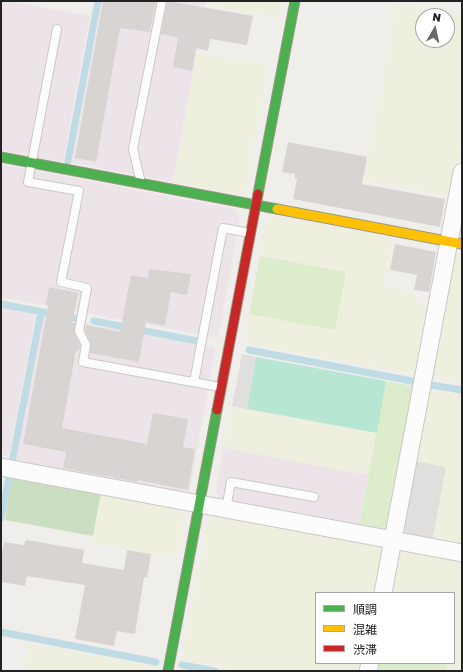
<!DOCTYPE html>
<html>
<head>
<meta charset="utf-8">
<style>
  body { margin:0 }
  #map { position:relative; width:463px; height:672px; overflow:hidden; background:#f0eeeb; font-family:"Golos Text","Noto Sans JP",sans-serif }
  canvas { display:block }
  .frame { position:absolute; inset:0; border:2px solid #222; pointer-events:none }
  .legend { position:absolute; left:315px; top:592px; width:140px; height:72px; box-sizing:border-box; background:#fff; border:1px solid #a7a7a7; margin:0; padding:5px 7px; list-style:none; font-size:12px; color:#222 }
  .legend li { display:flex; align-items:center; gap:8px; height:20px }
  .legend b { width:20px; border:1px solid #a7a7a7 }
  .north { position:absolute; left:415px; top:8px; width:40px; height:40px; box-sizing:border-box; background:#fff; border:1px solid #a7a7a7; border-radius:50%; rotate:9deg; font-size:11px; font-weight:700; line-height:16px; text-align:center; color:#222 }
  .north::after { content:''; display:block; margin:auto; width:14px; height:18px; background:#6a6968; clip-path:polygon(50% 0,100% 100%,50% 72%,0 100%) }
</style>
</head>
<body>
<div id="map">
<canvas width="463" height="672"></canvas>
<div class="frame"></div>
<ul class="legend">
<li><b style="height:5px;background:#4caf50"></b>順調</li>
<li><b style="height:5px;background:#ffc107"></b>混雑</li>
<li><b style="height:5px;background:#c62828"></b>渋滞</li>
</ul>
<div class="north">N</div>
</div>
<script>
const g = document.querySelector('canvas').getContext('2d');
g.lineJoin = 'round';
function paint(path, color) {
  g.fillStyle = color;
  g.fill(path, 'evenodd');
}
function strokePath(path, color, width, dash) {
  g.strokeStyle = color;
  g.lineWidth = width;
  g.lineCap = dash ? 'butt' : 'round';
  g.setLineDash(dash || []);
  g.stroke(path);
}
const industrial = new Path2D(`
  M 1,1 L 8,1 L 90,16 L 63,162 L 1,150 Z
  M 102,1 L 206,1 L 173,182 L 72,163 Z
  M 1,164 L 235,209 L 240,218 L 218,338 L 1,297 Z
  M 1,307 L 36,314 L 9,454 L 1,457 Z
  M 43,315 L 215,348 L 190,490 L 186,496 L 15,463 Z
  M 224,448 L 369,475 L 359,527 L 222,502 L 216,492 Z`);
const farmland = new Path2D(`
  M 206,1 L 281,1 L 278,18 L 206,4 Z
  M 397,4 L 462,16 L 462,135 L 451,196 L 364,180 ZM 423,16 L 447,16 L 447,40 L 423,40 Z
  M 197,52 L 269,65 L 246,188 L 239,195 L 173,182 Z
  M 275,216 L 393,238 L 384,287 L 416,293 L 414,304 L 431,307 L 419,375 L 244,343 L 249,314 L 335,330 L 346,272 L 260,256 L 266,223 Z
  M 462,250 L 462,383 L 431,377 L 452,255 Z
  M 429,389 L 462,395 L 462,548 L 432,542 L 415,461 Z
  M 232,406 L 377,433 L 369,475 L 224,448 Z
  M 101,492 L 176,505 L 184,517 L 177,558 L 92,543 Z
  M 217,513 L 377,542 L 383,551 L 376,593 L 316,593 L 316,663 L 363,663 L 362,671 L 241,671 L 182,660 L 208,519 Z
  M 408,549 L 462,559 L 462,671 L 446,671 L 447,663 L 454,663 L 454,593 L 389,593 L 396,557 Z
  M 30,644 L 159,666 L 158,671 L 25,671 Z`);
const grass = new Path2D(`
  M 260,256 L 346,272 L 335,330 L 249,314 Z
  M 386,381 L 417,387 L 391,527 L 386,532 L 359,527 Z
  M 376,663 L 447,663 L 446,671 L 374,671 Z`);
const forest = new Path2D(`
  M 12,477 L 101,492 L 93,536 L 5,520 Z`);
const pitch = new Path2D(`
  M 256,357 L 386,381 L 377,433 L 247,409 Z`);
const parking = new Path2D(`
  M 242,354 L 256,357 L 247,409 L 232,406 Z
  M 415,461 L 446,467 L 432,542 L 410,538 L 402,527 Z`);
const stream = new Path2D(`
  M 68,161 L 98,1
  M 1,304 L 74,318
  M 94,321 L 197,341
  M 249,350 L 417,382
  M 431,385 L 462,390
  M 12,462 L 41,312
  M 1,518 L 9,477
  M 1,632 L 156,662
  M 182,665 L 215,671`);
const building = new Path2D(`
  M 103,1 L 156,1 L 150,32 L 120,28 L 96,162 L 75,158 Z
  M 167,1 L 253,16 L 247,45 L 210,39 L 208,51 L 196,48 L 192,71 L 173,67 L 178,38 L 161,34 Z
  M 288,142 L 367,157 L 362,184 L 445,199 L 440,227 L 293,199 L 297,179 L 295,178 L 295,174 L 282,172 Z
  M 395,244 L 436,252 L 429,292 L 414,290 L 417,275 L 390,270 Z
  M 149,269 L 191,274 L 187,295 L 171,292 L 165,326 L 146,322 L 139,362 L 90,353 L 91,343 L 85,330 L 86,325 L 120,332 L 131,275 L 148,278 Z
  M 49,287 L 78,293 L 72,323 L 75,323 L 74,333 L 80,346 L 79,351 L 76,350 L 62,428 L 147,444 L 153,413 L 188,419 L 183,447 L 195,449 L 188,490 L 138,480 L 137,482 L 63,468 L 66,452 L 23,444 L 48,306 L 46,305 Z
  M 27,540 L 84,550 L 82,563 L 124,570 L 127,550 L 151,554 L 147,578 L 144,577 L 135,634 L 117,631 L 114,646 L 75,639 L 85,585 L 27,576 L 25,586 L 1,582 L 1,558 L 4,542 L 24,545 L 25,541 Z`);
const lane = new Path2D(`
  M 57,29 L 28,182 L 79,191 L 61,282 L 87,288 L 79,331 L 86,345 L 83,362 L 220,387
  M 141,183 L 133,149 L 162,1
  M 194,382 L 223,228 L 250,233
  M 226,509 L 231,482 L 314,497`);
const street = new Path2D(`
  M 1,467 L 462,553
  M 383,593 L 462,172
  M 368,671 L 370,663`);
const fast = new Path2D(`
  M 1,157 L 277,209
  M 258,194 L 295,1
  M 168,671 L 217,410`);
const slow = new Path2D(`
  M 277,209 L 462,244`);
const jam = new Path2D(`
  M 217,410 L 258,194`);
paint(industrial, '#ede4e9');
paint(farmland, '#efefdf');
paint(grass, '#ddeccb');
paint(forest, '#cbdec1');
paint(pitch, '#b7e6d2');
paint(parking, '#e0dfde');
strokePath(stream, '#bfdbe3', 7);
paint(building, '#d7d4d2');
strokePath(lane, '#c9c8c7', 10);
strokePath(street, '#c9c8c7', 19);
strokePath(fast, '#999a82', 11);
strokePath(slow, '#999a82', 11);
strokePath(jam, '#999a82', 11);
strokePath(lane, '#fdfcfc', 8);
strokePath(street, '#fdfcfc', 17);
strokePath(fast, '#4caf50', 9);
strokePath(slow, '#ffc107', 9);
strokePath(jam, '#c62828', 9);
</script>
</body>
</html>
